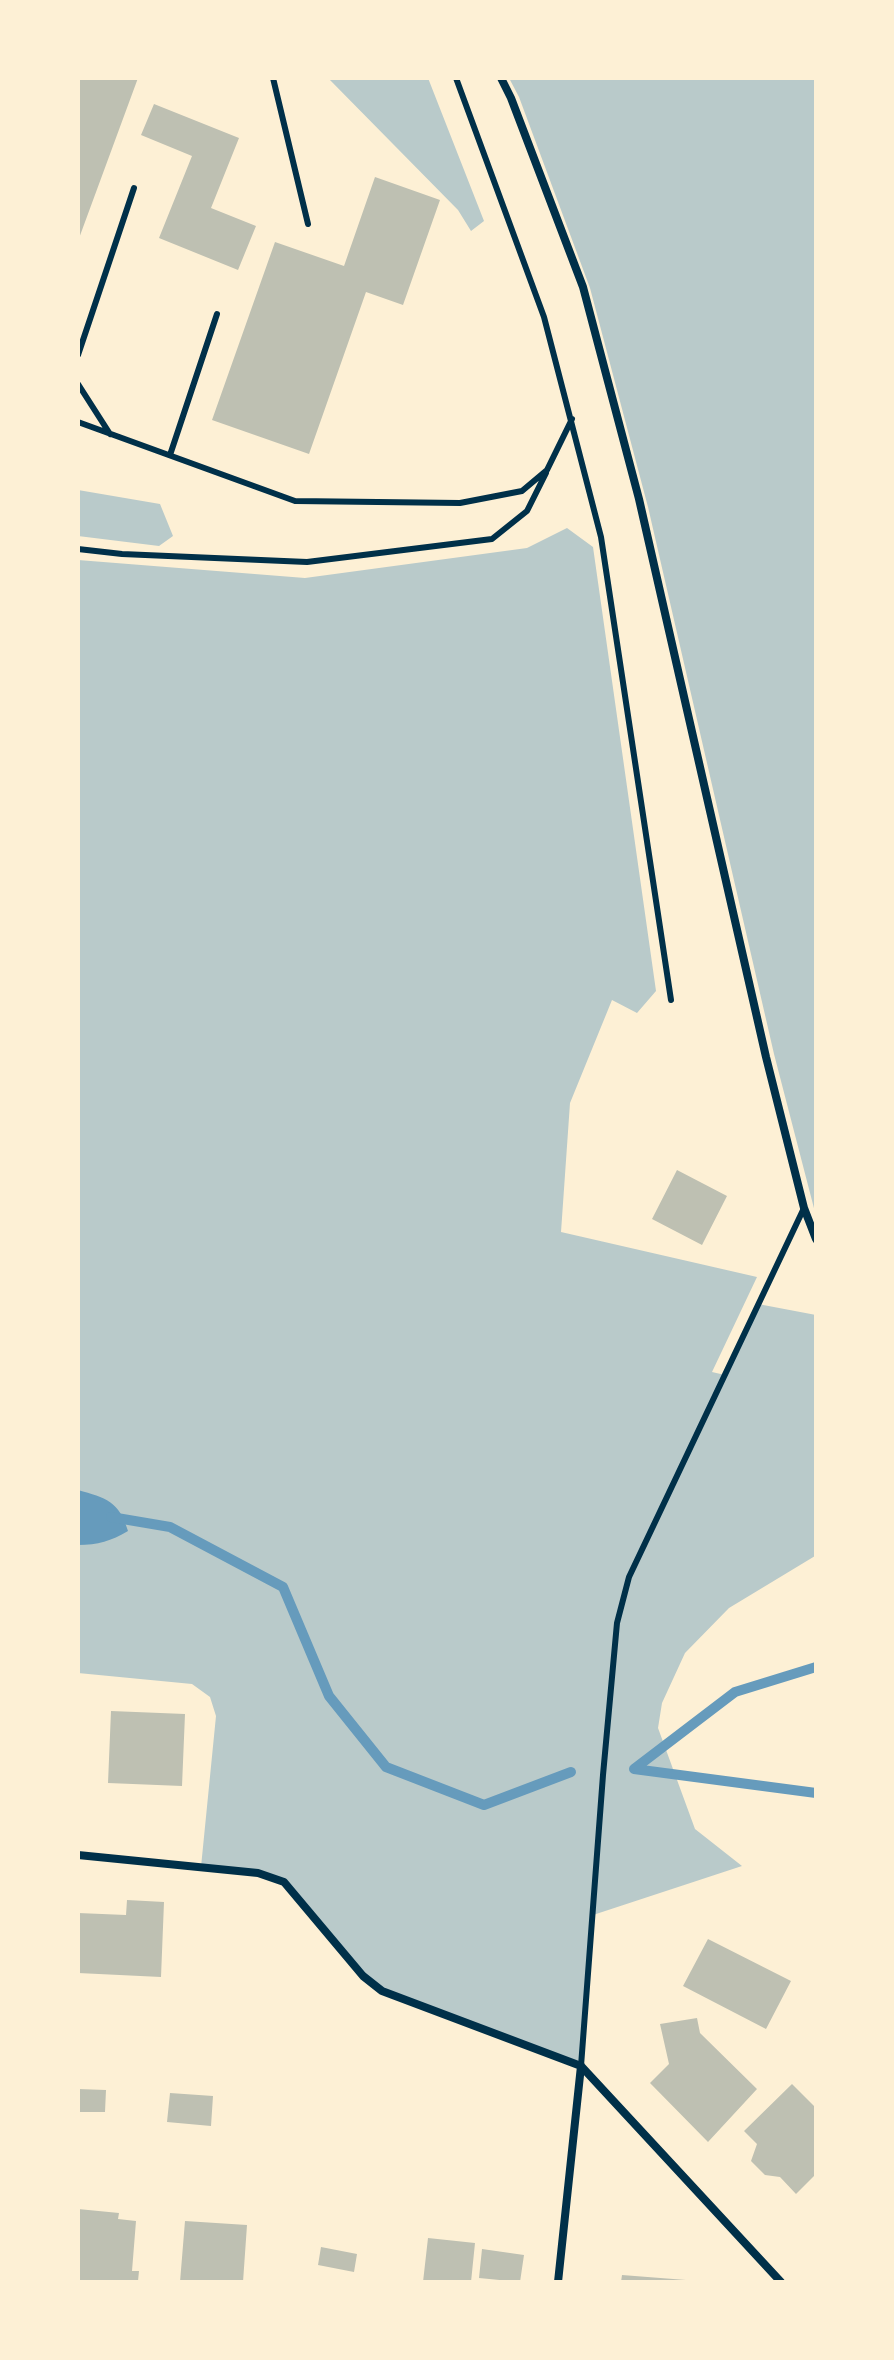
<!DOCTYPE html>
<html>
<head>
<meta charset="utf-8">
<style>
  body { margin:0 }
  #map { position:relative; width:894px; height:2360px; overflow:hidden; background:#fdf0d5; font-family:"PT Sans Narrow",sans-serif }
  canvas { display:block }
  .frame { position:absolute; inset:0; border:80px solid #fdf0d5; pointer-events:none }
</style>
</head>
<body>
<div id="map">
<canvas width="894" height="2360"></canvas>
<div class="frame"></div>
</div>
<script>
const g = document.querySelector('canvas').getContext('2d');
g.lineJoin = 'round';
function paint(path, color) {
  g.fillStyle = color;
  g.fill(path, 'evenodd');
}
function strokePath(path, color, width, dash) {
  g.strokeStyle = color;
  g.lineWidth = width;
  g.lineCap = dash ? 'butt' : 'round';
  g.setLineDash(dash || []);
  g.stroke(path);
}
const green = new Path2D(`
  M 328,78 L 428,78 L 484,221 L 471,231 L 458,210 Z
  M 509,78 L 816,78 L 816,1216 L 774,1054 L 648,507 L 590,288 L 519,97 Z
  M 78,490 L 160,504 L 173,536 L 159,546 L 78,536 Z
  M 567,528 L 593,547 L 656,991 L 637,1013 L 612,1000 L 570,1103 L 561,1232 L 757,1277 L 712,1372 L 725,1375 L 758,1304 L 816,1315 L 816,1561 L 815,1556 L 729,1608 L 685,1653 L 662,1703 L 658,1728 L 695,1829 L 742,1866 L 593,1915 L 581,2066 L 382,1991 L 363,1976 L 284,1882 L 258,1873 L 201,1867 L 216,1716 L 210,1697 L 192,1684 L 78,1673 L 78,560 L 305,578 L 527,548 Z`);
const water = new Path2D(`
  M 78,1490 C 106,1498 119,1501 128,1531 C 111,1541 98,1545 78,1545 Z`);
const stream = new Path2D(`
  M 111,1517 L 170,1527 L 283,1587 L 329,1696 L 386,1767 L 484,1805 L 571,1772
  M 634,1769 L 735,1692 L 816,1667
  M 634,1769 L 816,1793`);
const building = new Path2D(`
  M 78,78 L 138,78 L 78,241 Z
  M 154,104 L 239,138 L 211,208 L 256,226 L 238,270 L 159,238 L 192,156 L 141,135 Z
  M 375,177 L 440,200 L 403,305 L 366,292 L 309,454 L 212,420 L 275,242 L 344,266 Z
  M 677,1170 L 727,1196 L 702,1245 L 652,1219 Z
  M 111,1711 L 185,1714 L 182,1786 L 108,1783 Z
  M 127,1900 L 164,1902 L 161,1977 L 78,1973 L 78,1913 L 126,1915 Z
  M 708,1939 L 791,1981 L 766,2029 L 683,1986 Z
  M 697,2018 L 700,2033 L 757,2089 L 708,2142 L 650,2083 L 669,2064 L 660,2024 Z
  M 792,2084 L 816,2108 L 816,2174 L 796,2194 L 780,2177 L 765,2175 L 751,2161 L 757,2144 L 744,2131 Z
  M 78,2089 L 106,2090 L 105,2112 L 78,2112 Z
  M 170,2093 L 213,2096 L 211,2126 L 167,2122 Z
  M 78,2209 L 119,2213 L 118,2219 L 136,2221 L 132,2271 L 139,2271 L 138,2281 L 78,2282 Z
  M 185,2221 L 247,2225 L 243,2282 L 180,2282 Z
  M 428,2238 L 475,2243 L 471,2282 L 423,2282 Z
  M 321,2247 L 357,2254 L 354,2272 L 318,2265 Z
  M 482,2249 L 524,2255 L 520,2282 L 479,2278 Z
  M 622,2275 L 686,2280 L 686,2282 L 621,2282 Z`);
const service = new Path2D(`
  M 273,78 L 308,224
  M 456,78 L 544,317 L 601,537 L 671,1000
  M 78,355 L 134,188
  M 78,384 L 110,434
  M 78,422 L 295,501 L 460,503 L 522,491 L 547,470 L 572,419
  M 170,455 L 217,314
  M 78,549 L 122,554 L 307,562 L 492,539 L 527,511 L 546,473
  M 581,2066 L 603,1775 L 617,1623 L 629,1577 L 804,1208`);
const minor = new Path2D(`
  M 501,78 L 511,98 L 583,287 L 639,499 L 766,1057 L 804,1208 L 816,1239
  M 78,1855 L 258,1873 L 284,1882 L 363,1976 L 382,1991 L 581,2066 L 781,2282
  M 558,2282 L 581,2066`);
paint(green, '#b9caca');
paint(water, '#669bbc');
strokePath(stream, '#669bbc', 10);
paint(building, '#bec0b2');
strokePath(service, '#003049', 6);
strokePath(minor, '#003049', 8);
</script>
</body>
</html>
